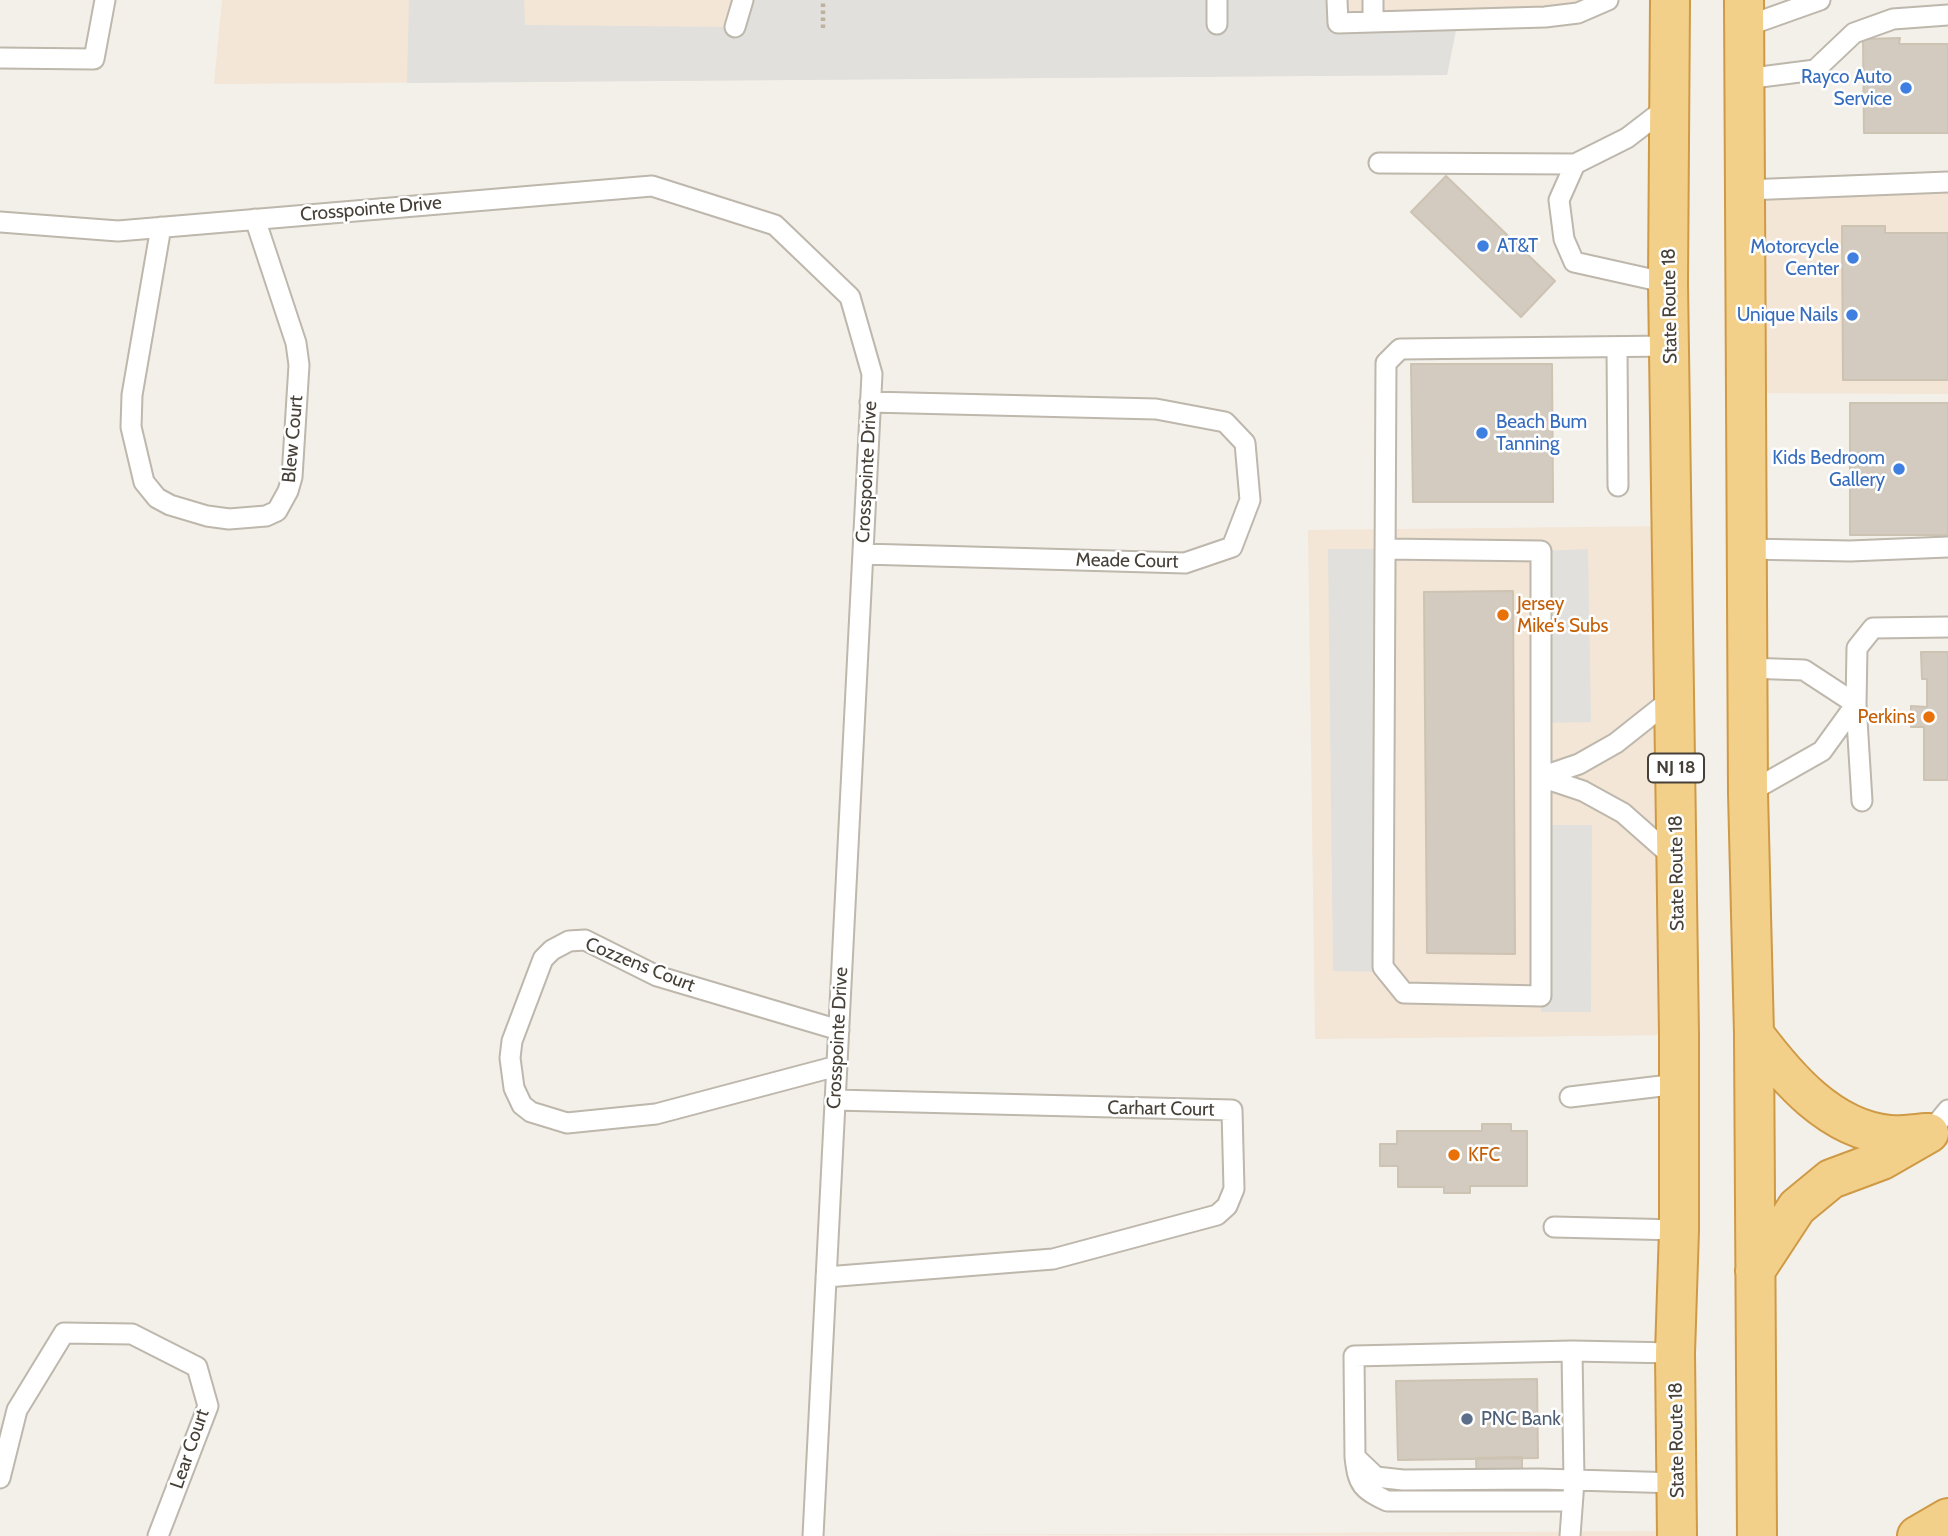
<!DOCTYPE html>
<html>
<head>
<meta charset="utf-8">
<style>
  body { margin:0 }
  canvas { display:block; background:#f3efe9 }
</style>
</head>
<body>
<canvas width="1948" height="1536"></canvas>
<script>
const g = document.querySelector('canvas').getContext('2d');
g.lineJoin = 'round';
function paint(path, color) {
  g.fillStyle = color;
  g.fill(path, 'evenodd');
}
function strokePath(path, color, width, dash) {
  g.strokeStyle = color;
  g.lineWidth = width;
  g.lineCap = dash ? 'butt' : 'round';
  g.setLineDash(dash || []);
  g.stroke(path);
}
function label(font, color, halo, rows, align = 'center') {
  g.font = font + ' Cabin,sans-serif';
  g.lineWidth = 5;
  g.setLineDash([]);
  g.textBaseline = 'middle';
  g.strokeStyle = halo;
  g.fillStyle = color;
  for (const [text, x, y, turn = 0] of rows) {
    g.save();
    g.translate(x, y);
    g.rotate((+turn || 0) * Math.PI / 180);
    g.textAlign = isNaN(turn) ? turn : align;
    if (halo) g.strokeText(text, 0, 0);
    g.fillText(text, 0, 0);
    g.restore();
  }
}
const commercial = new Path2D(`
  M 222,0 L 1608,0 L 1458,20 L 1447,75 L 214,84 Z
  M 1948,182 L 1948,394 L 1745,393 L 1746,190 Z
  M 1673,526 L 1679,1035 L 1315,1039 L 1308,530 Z
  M 1677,1531 L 1677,1536 L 899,1535 Z`);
const parking = new Path2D(`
  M 409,0 L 524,0 L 525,25 L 735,27 L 743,0 L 1337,0 L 1338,22 L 1458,20 L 1447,75 L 407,83 Z
  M 1328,549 L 1385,549 L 1387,972 L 1333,971 Z
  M 1588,549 L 1591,722 L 1541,723 L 1541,551 Z
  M 1543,825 L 1592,825 L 1591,1012 L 1541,1012 Z`);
const building = new Path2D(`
  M 1900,38 L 1899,44 L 1948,44 L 1948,133 L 1864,133 L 1863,39 Z
  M 1446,176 L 1555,281 L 1521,317 L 1411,212 Z
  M 1842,226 L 1885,226 L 1885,233 L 1948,233 L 1948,380 L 1843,380 Z
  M 1411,364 L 1552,364 L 1553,502 L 1413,502 Z
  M 1850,403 L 1948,403 L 1948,535 L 1850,535 Z
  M 1513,591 L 1515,954 L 1427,953 L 1424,592 Z
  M 1921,652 L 1948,652 L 1948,780 L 1924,780 L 1924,727 L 1911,727 L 1911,706 L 1927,707 L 1927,679 L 1922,679 Z
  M 1482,1124 L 1511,1124 L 1511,1131 L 1527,1131 L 1527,1186 L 1470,1186 L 1470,1193 L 1444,1193 L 1444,1187 L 1398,1187 L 1398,1166 L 1380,1166 L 1380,1144 L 1397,1144 L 1397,1131 L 1482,1131 Z
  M 1537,1379 L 1538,1458 L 1398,1460 L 1396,1381 Z
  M 1522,1457 L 1522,1490 L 1477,1490 L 1476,1458 Z`);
const path = new Path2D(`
  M 823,28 L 823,0`);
const service = new Path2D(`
  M 1337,0 L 1338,23 L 1545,17 L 1578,13 L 1608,0
  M 1373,0 L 1373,22
  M 1217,24 L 1217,0
  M 735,27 L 743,0
  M 1744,27 L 1820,0
  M 0,58 L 94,59 L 105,0
  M 1745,79 L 1815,70 L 1854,33 L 1893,19 L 1948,15
  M 1379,163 L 1575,164
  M 1746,190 L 1948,182
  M 0,222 L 118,231 L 652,186 L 775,225 L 850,297 L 872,374 L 813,1536
  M 161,227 L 132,395 L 131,427 L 144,482 L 157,498 L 170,505 L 207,516 L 229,519 L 266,516 L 277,511 L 288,491 L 292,477 L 299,365 L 296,343 L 255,219
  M 1668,283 L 1574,262 L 1564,239 L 1559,200 L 1575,164 L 1627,138 L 1670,105
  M 1617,347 L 1618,486
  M 1385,549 L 1541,551 L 1541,996 L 1404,993 L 1383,967 L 1386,363 L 1400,349 L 1670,346
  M 1747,549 L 1850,551 L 1948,547
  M 863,554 L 1185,563 L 1232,547 L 1250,500 L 1245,443 L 1225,422 L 1156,409 L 870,402
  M 1747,668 L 1804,670 L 1856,704 L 1822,751 L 1748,793
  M 1674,697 L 1616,743 L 1579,764 L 1541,777 L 1583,791 L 1623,813 L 1675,859
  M 1862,801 L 1856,704 L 1857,648 L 1873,628 L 1948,627
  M 837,1066 L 656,1114 L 567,1123 L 531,1112 L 522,1105 L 514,1088 L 510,1058 L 512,1041 L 543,959 L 552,950 L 569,941 L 585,940 L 657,976 L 839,1030
  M 1570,1097 L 1678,1084
  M 1929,1133 L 1948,1110
  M 1554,1227 L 1679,1230
  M 826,1277 L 1053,1259 L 1217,1215 L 1227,1206 L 1234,1189 L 1232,1110 L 835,1100
  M 1675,1353 L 1572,1351 L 1354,1356 L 1355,1457 L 1376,1477 L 1403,1480 L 1540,1479 L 1678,1483
  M 1355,1457 C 1358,1485 1362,1489 1387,1501 L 1572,1501
  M 0,1478 L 17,1410 L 64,1333 L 132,1334 L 197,1367 L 208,1406 L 158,1536
  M 1570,1536 L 1574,1481 L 1572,1351`);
const trunk = new Path2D(`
  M 1670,0 L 1668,283 L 1679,1035 L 1679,1230 L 1675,1353 L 1677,1536
  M 1744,0 L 1748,793 L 1754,1034 L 1757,1536
  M 1754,1034 C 1787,1078 1830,1129 1889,1135 C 1901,1136 1914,1134 1927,1133
  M 1755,1271 L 1797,1207 L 1831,1179 L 1882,1160 L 1929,1133
  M 1917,1536 L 1948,1518`);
const markers = [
  [1906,88,7,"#3f7fe0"],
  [1483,246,7,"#3f7fe0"],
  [1853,258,7,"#3f7fe0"],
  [1852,315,7,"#3f7fe0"],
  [1482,433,7,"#3f7fe0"],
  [1899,469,7,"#3f7fe0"],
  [1503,615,7,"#e8710a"],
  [1929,717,7,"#e8710a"],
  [1454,1155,7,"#e8710a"],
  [1467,1419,7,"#5c6f8a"]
];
const shields = [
  [1676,768,56]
];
const shieldNames = [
  ["NJ 18",1676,768]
];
const shopNames = [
  ["Rayco Auto",1892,77],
  ["Service",1892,99],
  ["AT&T",1497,246,"left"],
  ["Motorcycle",1839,247],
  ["Center",1839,269],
  ["Unique Nails",1838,315],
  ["Beach Bum",1496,422,"left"],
  ["Tanning",1496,444,"left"],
  ["Kids Bedroom",1885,458],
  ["Gallery",1885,480]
];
const streetNames = [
  ["Crosspointe Drive",371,209,-5],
  ["State Route 18",1670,306,-91],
  ["Blew Court",293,439,-85],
  ["Crosspointe Drive",867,472,-87],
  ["Meade Court",1127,561,1],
  ["State Route 18",1677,873,-91],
  ["Cozzens Court",640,965,22],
  ["Crosspointe Drive",838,1038,-87],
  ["Carhart Court",1161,1109,1],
  ["State Route 18",1677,1440,-91],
  ["Lear Court",190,1449,-71]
];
const foodNames = [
  ["Jersey",1517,604],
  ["Mike's Subs",1517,626],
  ["Perkins",1915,717,"right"],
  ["KFC",1468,1155]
];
const serviceNames = [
  ["PNC Bank",1481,1419]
];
paint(commercial, '#f3e6d6');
paint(parking, '#e1e0dd');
paint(building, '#d3cbbf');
strokePath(building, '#cdc3b3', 2);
strokePath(service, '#bdb7ac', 23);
strokePath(trunk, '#cf9a46', 42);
strokePath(path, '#beb29e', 4.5, [3.5, 3.5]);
strokePath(service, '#fff', 19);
strokePath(trunk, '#f3d08a', 38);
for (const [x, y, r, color] of markers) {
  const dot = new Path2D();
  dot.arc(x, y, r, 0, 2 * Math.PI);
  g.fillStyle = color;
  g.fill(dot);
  strokePath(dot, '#fff', 2.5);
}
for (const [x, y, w] of shields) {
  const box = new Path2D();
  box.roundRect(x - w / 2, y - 14.5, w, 29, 5);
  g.fillStyle = '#fff';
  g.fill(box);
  strokePath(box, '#464038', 2);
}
label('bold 18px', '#464038', null, shieldNames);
label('19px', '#366cbe', '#fff', shopNames, 'right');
label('19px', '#464038', '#fff', streetNames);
label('19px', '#c56008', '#fff', foodNames, 'left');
label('19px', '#4e5e75', '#fff', serviceNames, 'left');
</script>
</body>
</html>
